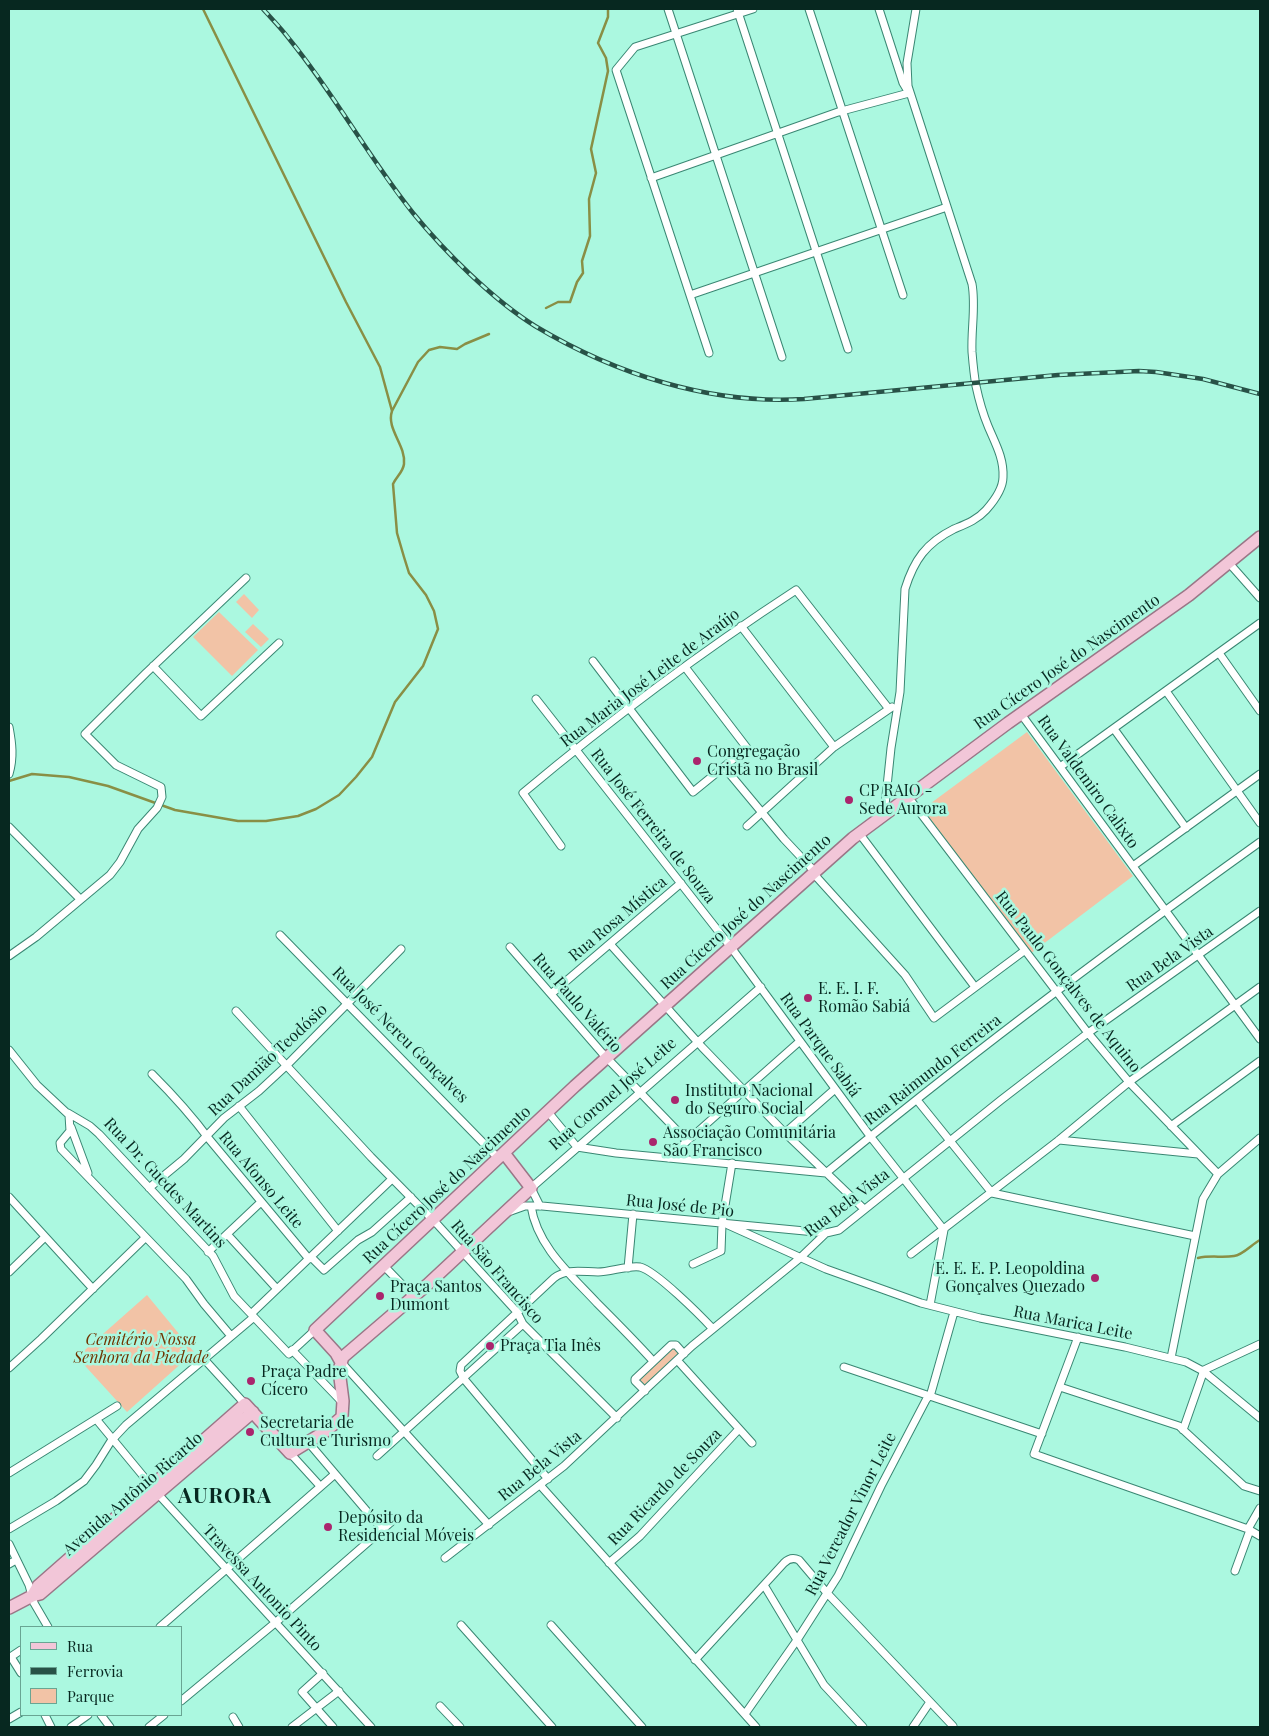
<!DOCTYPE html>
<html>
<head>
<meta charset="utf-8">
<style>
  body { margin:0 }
  #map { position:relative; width:1269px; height:1736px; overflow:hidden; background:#abf8e0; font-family:"Playfair Display",serif }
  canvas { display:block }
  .frame { position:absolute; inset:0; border:10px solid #072820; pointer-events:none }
  .legend { position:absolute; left:20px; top:1626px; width:162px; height:90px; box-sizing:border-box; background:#abf8e0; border:1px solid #69a593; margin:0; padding:6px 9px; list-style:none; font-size:15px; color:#072820 }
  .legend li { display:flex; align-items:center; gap:10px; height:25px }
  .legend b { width:25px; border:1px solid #69a593 }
</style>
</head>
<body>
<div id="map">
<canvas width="1269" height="1736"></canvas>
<div class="frame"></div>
<ul class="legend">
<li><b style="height:6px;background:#f2c6d8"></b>Rua</li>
<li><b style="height:6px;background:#285247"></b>Ferrovia</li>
<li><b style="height:14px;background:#f2c3a6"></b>Parque</li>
</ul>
</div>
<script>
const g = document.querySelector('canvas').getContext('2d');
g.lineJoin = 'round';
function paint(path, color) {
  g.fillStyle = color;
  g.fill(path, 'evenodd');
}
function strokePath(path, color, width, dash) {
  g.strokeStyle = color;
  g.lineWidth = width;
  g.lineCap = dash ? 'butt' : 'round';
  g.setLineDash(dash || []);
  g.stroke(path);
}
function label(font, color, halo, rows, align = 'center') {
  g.font = font + ' "Playfair Display",serif';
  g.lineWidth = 5;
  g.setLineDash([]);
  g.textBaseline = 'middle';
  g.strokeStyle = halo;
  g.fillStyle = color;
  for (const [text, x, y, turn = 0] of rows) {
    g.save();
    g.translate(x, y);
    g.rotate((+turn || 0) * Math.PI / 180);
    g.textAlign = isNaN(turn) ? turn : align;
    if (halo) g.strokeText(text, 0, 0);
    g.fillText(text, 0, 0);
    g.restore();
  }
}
const green = new Path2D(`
  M 244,594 L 259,610 L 252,618 L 236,602 Z
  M 219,612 L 258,650 L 232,676 L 193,637 Z
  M 253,624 L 269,639 L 261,647 L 245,632 Z
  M 1027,732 L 1133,876 L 1030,954 L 923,809 Z
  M 147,1295 L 194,1352 L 127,1412 L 77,1357 Z
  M 672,1348 L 675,1348 L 680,1353 L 646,1388 L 638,1380 Z`);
const stream = new Path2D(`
  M 546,308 L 558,302 L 570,302 L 577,282 L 583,273 L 582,261 L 590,236 L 589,199 L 596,173 L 591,149 L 608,71 L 606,58 L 598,43 L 608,17 L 608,9
  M 392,411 L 418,362 L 429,350 L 440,347 L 457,349 L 465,344 L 489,334
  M 9,781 L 32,774 L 69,777 L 108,786 L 175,810 L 238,821 L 266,821 L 298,816 L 316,809 L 339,795 L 356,777 L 372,757 L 395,702 L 423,666 L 438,629 L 434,611 L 426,595 L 409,573 L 404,557 L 397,533 L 393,484 C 397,476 403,472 404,464 C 406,445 386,429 392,411 L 380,367 L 346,302 L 203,9
  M 1198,1258 C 1211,1255 1222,1258 1234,1256 C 1243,1255 1252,1244 1260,1240`);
const street = new Path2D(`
  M 668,9 L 782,357
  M 737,9 L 848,349
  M 809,9 L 903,295
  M 651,178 L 838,112 L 909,93 L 903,83 L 879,9
  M 690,295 L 947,207
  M 709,353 L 616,70 L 635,47 L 753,9
  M 1229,563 L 1260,598
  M 741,626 L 834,747
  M 1219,653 L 1260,711
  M 593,661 L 693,792 L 747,748 L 685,667
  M 153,666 L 201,716 L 279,643
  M 1166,691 L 1260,823
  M 536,699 L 730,946 L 870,1136 L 944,1230
  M 1021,714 L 1260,1039
  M 9,727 C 12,743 14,757 9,774
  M 1114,729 L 1186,828
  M 724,767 L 784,839 L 815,872
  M 1060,767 L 1260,623
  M 909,798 L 1088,1033 L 1129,1082 L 1218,1174
  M 884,815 L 891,748 L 900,692 L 905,589 C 914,560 926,543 954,529 C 966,524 977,520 986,510 C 994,501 1003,489 1003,477 C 1004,458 995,443 988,426 C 983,414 979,400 976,386 C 974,375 973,364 972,352 C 971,329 976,306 972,284 L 908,86 L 907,63 L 916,9
  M 747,826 L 834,747 L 892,707
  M 9,827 L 80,899
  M 859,833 L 975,987
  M 561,846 L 523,793 C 610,720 701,652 796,590 L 889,709
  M 1133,866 L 1260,774
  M 813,873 L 905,975 L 934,1018 L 1024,951
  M 280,935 L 498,1158
  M 610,944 L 702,1047 L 785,1133 L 864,1209
  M 510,947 L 603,1054 L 687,1141
  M 9,956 L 36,937 L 110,875 L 120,862 L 138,829 L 157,808 L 162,797 L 161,787 L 116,765 L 85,734 L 146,673 L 246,578
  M 551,994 L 681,883
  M 236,1011 L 371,1157 L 437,1224 L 517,1312 L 523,1324 L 617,1418
  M 9,1050 L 37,1085 L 69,1115 L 70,1131 L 60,1143 L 61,1149 L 186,1279 L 204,1304 L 231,1336
  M 152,1074 C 173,1095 192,1116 209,1139 L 309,1259
  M 917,1100 L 992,1193 L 1195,1236
  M 239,1106 L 338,1231
  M 548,1112 L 577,1147 L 616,1153 L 826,1173 C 966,1057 1112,948 1260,842
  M 68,1113 L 90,1126 L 99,1134 L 213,1256 L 234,1296 L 289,1354 L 315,1330
  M 1171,1126 L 1260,1061
  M 71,1127 L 88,1173
  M 785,1133 L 835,1089
  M 1059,1140 L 1198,1154
  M 668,1158 L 800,1041
  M 149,1188 L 184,1159 L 224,1118 L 259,1091 L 286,1066 L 401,949
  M 9,1197 L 93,1289
  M 531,1206 C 537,1246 570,1274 597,1303 C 616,1322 635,1341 653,1361
  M 540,1206 L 531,1188 L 761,987
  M 511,1211 L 525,1206 L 542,1206 L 826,1233
  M 728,1225 L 826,1269 L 921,1303 L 980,1318 L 1125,1347 L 1186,1362 L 1203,1371 L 1260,1418
  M 227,1234 L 277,1289
  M 208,1252 L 261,1202
  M 911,1254 L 1059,1140 L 1129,1082 L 1260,987
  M 311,1257 L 324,1270 L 358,1240 L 372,1232 L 411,1197
  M 693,1264 L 721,1251 L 722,1224 L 732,1163
  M 384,1266 L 413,1296
  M 628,1268 L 633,1214
  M 9,1272 L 45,1237
  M 930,1305 L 944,1230
  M 251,1314 L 392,1179
  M 1078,1337 L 1034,1454 L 1248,1529 L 1260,1536
  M 292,1350 L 342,1402
  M 1171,1358 L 1203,1199 L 1218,1174 L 1260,1138
  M 204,1359 L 245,1404
  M 677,1360 L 752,1443
  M 341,1362 L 489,1525
  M 844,1367 L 1042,1434
  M 9,1368 L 41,1339 L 145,1238
  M 1060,1387 L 1179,1426 L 1244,1486 L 1260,1491
  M 645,1391 L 635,1381 L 635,1379 L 671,1345 L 676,1345 L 684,1354
  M 96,1419 L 158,1494 L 371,1727
  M 1183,1430 L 1204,1370 L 1260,1344
  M 308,1442 L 382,1529
  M 290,1453 L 320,1486
  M 377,1456 L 523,1324
  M 9,1473 L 117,1406
  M 548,1479 L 464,1379 L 460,1371 L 461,1365 L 554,1278 C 567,1268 583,1272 598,1272 C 610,1272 629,1265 640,1267 C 656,1271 700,1315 713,1329
  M 540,1485 L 756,1727
  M 9,1529 L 56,1501 L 84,1481 L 96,1465 L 111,1441 L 126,1425 L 254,1317
  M 1248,1529 L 1260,1508
  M 9,1544 L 29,1585 L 34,1603 L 48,1627
  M 445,1558 L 564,1466 L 692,1346 L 800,1258 L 826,1233 L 839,1230 L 1001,1100 L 1088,1033 L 1260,911
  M 609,1563 L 640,1536 L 739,1429
  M 9,1564 L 16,1560
  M 1235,1571 L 1250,1530
  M 764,1585 L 824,1685 L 863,1727
  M 461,1625 L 552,1727
  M 551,1625 L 642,1727
  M 160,1627 L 335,1474
  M 11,1657 L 21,1673
  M 9,1658 L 21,1650
  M 695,1660 L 784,1563 C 788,1559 793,1557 799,1560 L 827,1593 L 953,1726
  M 323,1673 L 302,1692 L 333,1727
  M 181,1701 L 275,1623 L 391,1522
  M 440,1706 L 460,1727
  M 745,1714 L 797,1640 L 838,1576 L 881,1486 L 926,1400 L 931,1393 L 954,1312
  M 45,1715 L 51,1727
  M 101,1715 L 110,1727
  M 233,1717 L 239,1727
  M 9,1719 L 21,1712
  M 71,1727 L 88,1715
  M 149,1727 L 164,1715
  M 292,1727 L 339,1691
  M 913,1727 L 930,1702`);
const primary = new Path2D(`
  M 341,1362 L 336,1353 L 315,1330 L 575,1086 L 853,838 L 1008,723 L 1189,595 L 1260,537
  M 32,1596 L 38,1586 L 245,1404 L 290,1453 L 326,1431 L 342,1417 L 343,1401 L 339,1370 L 343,1357 L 427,1285 L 531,1188 L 504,1153
  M 9,1608 L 32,1596 L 40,1594 L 253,1412`);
const rail = new Path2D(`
  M 263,9 C 272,19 282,29 290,40 C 335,95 369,158 413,213 C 445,252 492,299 535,326 C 615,374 710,405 804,399 L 1058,375 L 1139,371 L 1156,372 L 1203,379 L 1260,394`);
const markers = [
  [697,761,5,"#aa256d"],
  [849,800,5,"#aa256d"],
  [808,998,5,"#aa256d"],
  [675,1100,5,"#aa256d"],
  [653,1142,5,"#aa256d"],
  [1095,1278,5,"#aa256d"],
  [380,1296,5,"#aa256d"],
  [490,1346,5,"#aa256d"],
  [251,1381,5,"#aa256d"],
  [250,1432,5,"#aa256d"],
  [328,1527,5,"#aa256d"]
];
const streetNames = [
  ["Rua Cícero José do Nascimento",1067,662,-35],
  ["Rua Maria José Leite de Araújo",650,678,-37],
  ["Rua Valdemiro Calixto",1088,782,54],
  ["Rua José Ferreira de Souza",653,826,52],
  ["Rua Cícero José do Nascimento",746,912,-42],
  ["Rua Rosa Mística",618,919,-40],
  ["Rua Bela Vista",1170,959,-35],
  ["Rua Paulo Gonçalves de Aquino",1068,982,52],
  ["Rua Paulo Valério",577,1003,49],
  ["Rua José Nereu Gonçalves",400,1035,45],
  ["Rua Parque Sabiá",820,1045,54],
  ["Rua Damião Teodósio",268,1060,-43],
  ["Rua Raimundo Ferreira",933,1070,-38],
  ["Rua Coronel José Leite",613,1094,-41],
  ["Rua Afonso Leite",261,1180,50],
  ["Rua Dr. Guedes Martins",165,1183,47],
  ["Rua Cícero José do Nascimento",447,1185,-43],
  ["Rua Bela Vista",847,1203,-37],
  ["Rua José de Pio",680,1206,6],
  ["Rua São Francisco",497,1272,49],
  ["Rua Marica Leite",1073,1323,11],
  ["Rua Bela Vista",540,1466,-39],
  ["Rua Ricardo de Souza",665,1487,-46],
  ["Avenida Antônio Ricardo",133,1494,-41],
  ["Rua Vereador Vinor Leite",851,1514,-63],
  ["Travessa Antonio Pinto",262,1588,47]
];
const poiNames = [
  ["Congregação",707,752],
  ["Cristã no Brasil",707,770],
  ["CP RAIO -",859,791],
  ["Sede Aurora",859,809],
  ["E. E. I. F.",818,989],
  ["Romão Sabiá",818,1007],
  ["Instituto Nacional",685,1091],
  ["do Seguro Social",685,1109],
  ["Associação Comunitária",663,1133],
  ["São Francisco",663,1151],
  ["E. E. E. P. Leopoldina",1085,1269,"right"],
  ["Gonçalves Quezado",1085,1287,"right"],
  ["Praça Santos",390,1287],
  ["Dumont",390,1305],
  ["Praça Tia Inês",500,1346],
  ["Praça Padre",261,1372],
  ["Cícero",261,1390],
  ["Secretaria de",260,1423],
  ["Cultura e Turismo",260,1441],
  ["Depósito da",338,1518],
  ["Residencial Móveis",338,1536]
];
const parkNames = [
  ["Cemitério Nossa",141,1340],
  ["Senhora da Piedade",141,1358]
];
const districtNames = [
  ["AURORA",225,1496]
];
paint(green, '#f2c3a6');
strokePath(stream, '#898f45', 2.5);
strokePath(street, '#3a8773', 9);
strokePath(primary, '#9a7687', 14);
strokePath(street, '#fff', 7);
strokePath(primary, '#f2c6d8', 11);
strokePath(rail, '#285247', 4.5);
strokePath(rail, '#abf8e0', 2.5, [8]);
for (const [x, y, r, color] of markers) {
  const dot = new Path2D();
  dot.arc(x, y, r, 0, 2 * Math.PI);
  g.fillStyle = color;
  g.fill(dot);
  strokePath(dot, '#abf8e0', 2);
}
label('16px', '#072820', '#abf8e0', streetNames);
label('16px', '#072820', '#abf8e0', poiNames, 'left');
label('italic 16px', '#703400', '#abf8e0', parkNames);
g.letterSpacing = '1px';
label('bold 21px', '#072820', '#abf8e0', districtNames);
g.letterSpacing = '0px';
</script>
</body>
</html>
